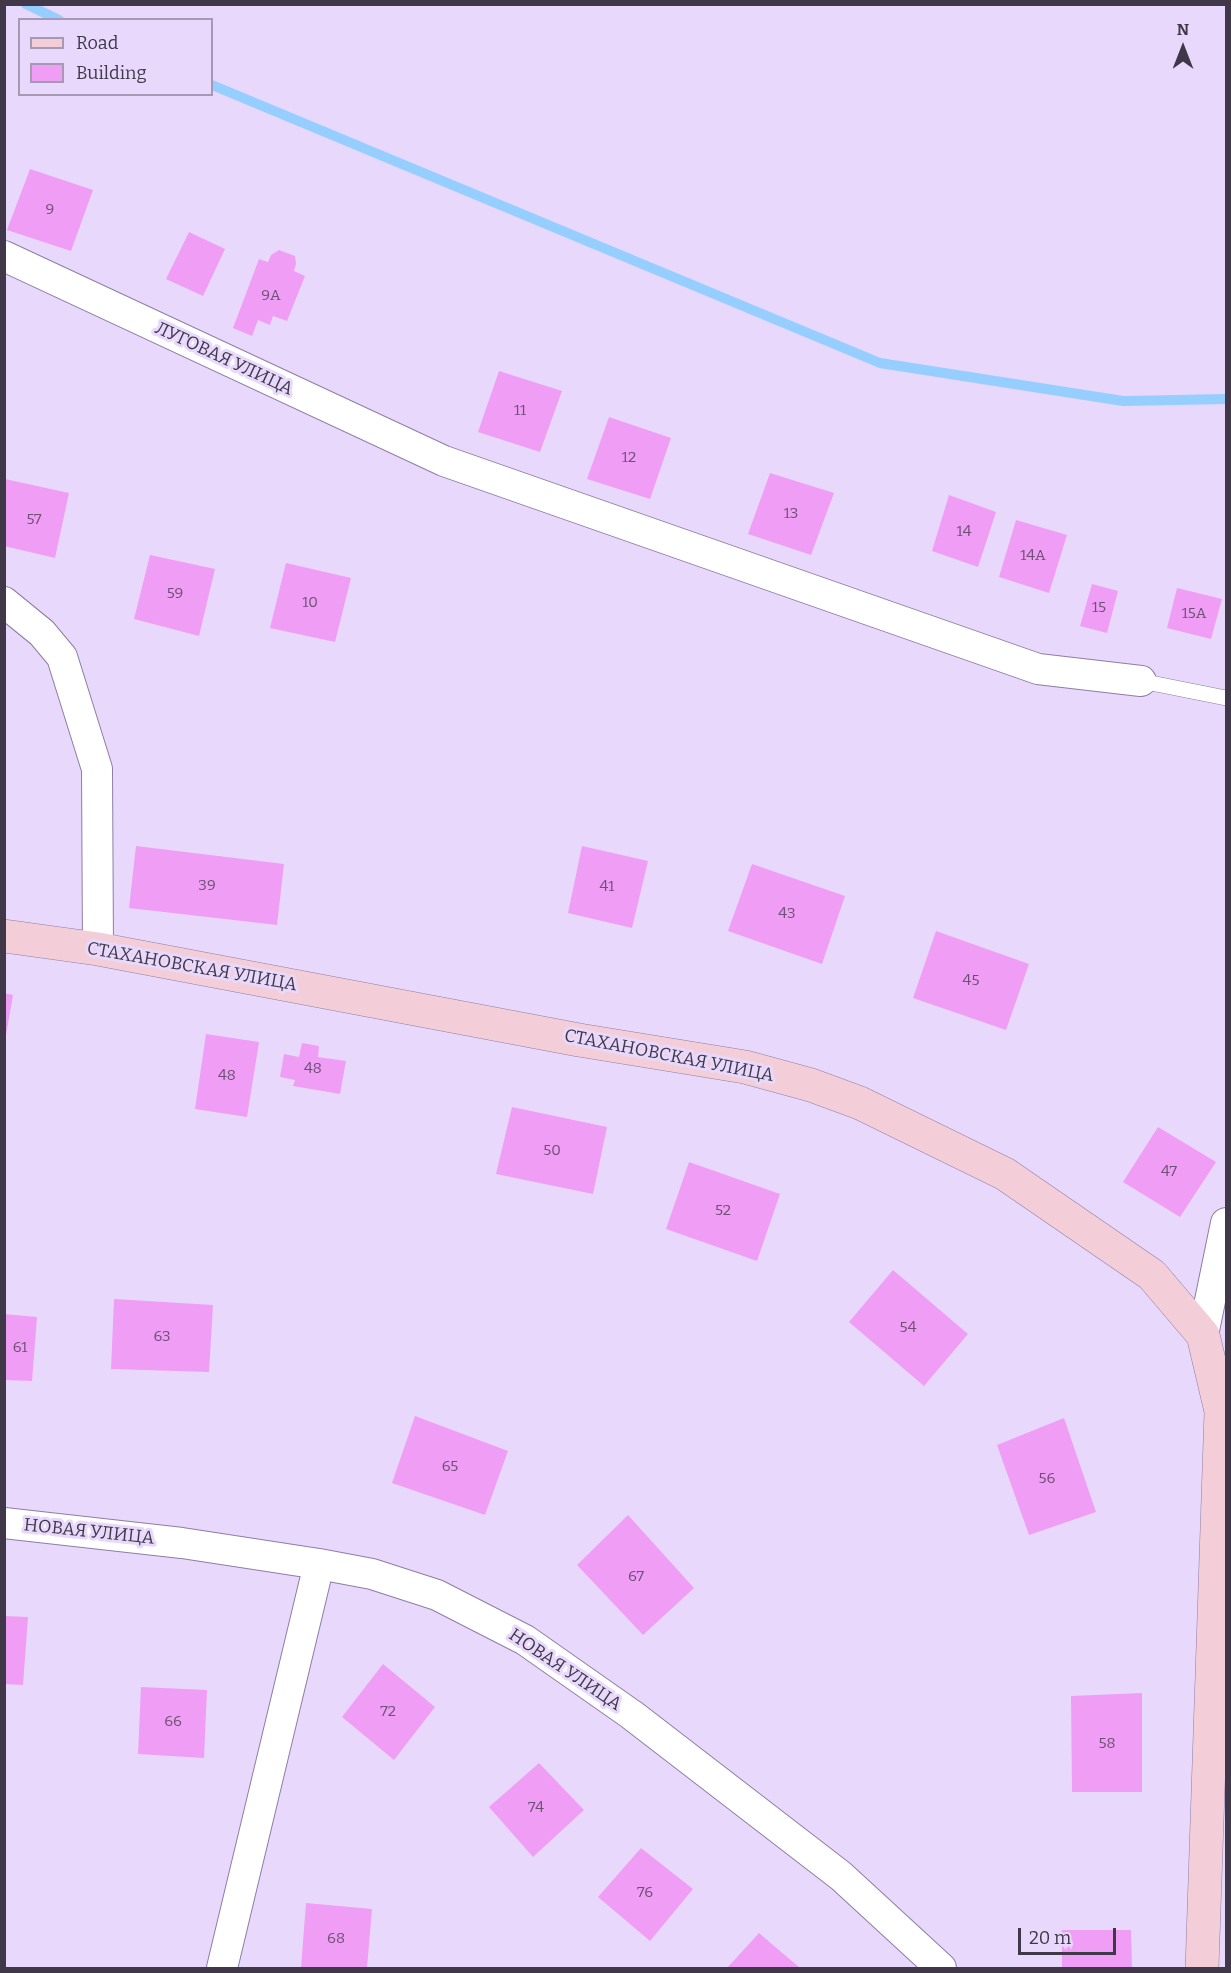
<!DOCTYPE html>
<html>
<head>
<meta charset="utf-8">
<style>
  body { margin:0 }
  #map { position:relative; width:1231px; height:1973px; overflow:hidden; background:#e8d9fc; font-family:Bitter,serif }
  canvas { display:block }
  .frame { position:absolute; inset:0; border:6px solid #403849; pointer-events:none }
  .legend { position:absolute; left:18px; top:18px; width:195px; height:78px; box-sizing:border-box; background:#e8d9fc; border:2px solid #a599b4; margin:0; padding:8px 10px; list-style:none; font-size:18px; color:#403849 }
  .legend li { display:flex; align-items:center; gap:12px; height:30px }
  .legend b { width:30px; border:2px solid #a599b4 }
  .north { position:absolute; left:1153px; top:18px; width:60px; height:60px; -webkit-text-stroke:4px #e8d9fc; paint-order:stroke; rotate:0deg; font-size:16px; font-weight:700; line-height:24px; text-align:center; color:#403849 }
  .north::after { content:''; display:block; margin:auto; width:21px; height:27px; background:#403849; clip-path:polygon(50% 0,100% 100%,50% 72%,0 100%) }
  .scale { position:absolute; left:1018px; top:1928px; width:98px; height:27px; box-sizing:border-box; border:3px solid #403849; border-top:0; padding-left:8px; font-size:18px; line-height:21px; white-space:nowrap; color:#403849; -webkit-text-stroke:4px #e8d9fc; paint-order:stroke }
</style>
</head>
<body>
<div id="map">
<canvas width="1231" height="1973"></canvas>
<div class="frame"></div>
<ul class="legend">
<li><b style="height:8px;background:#f3cdd8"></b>Road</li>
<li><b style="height:16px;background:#f09df6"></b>Building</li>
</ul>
<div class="north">N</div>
<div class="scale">20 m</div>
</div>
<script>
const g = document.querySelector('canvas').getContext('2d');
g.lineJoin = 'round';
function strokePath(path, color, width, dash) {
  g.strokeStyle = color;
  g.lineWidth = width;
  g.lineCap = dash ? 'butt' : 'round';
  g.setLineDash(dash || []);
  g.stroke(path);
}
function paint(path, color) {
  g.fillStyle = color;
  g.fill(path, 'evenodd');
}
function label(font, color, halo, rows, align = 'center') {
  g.font = font + ' Bitter,serif';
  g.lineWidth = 6;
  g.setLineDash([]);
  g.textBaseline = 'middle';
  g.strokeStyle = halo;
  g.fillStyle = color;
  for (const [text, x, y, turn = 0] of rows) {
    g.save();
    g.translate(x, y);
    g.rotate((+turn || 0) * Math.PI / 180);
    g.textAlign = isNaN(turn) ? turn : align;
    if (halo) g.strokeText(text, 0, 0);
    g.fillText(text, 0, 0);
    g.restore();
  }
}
const stream = new Path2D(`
  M 26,4 L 59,20
  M 212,85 L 880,363 L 1123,401 L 1226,399`);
const building = new Path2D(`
  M 30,169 L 93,190 L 71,251 L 7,230 Z
  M 189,232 L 225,249 L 203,296 L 166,279 Z
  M 279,250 L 295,256 L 296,264 L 294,271 L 305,276 L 287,321 L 273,316 L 270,325 L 258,320 L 252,336 L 233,328 L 259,259 L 268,262 L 271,255 Z
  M 499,371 L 562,391 L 540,452 L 478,432 Z
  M 609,417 L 671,438 L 650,499 L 587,479 Z
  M 770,473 L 834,493 L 811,555 L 748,534 Z
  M 5,479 L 69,493 L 55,558 L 4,546 Z
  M 949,495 L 996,512 L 978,567 L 932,551 Z
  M 1016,520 L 1067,535 L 1049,593 L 999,577 Z
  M 150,555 L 215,569 L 199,636 L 134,619 Z
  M 286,563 L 351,578 L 335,642 L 270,628 Z
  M 1092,584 L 1118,591 L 1107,633 L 1080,626 Z
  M 1177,588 L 1222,599 L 1211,639 L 1167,628 Z
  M 136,846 L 284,864 L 277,925 L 129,908 Z
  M 582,846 L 648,861 L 632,928 L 568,913 Z
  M 752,864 L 845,896 L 822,964 L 728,931 Z
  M 936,931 L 1029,964 L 1006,1030 L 913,998 Z
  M 4,993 L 13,995 L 6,1035 L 4,1034 Z
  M 206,1034 L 259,1042 L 247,1117 L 195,1109 Z
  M 302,1043 L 319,1046 L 318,1057 L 346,1061 L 340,1094 L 293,1086 L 295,1080 L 280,1077 L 284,1054 L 299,1057 Z
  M 512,1107 L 607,1127 L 593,1194 L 496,1174 Z
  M 1158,1127 L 1216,1162 L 1180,1217 L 1123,1182 Z
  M 689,1162 L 780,1194 L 757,1261 L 666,1229 Z
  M 893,1270 L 968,1334 L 924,1386 L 849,1322 Z
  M 114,1299 L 213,1305 L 209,1372 L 111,1369 Z
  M 4,1314 L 37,1317 L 32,1381 L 4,1380 Z
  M 415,1416 L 508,1451 L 485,1515 L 392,1483 Z
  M 1064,1418 L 1096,1512 L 1029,1535 L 997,1445 Z
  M 628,1515 L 694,1588 L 643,1635 L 577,1565 Z
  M 4,1616 L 28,1617 L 23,1685 L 4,1684 Z
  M 383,1664 L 435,1707 L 394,1760 L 342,1717 Z
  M 141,1687 L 207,1690 L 204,1758 L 138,1754 Z
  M 1142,1693 L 1142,1792 L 1072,1792 L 1071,1696 Z
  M 539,1763 L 584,1810 L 533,1857 L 489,1807 Z
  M 641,1848 L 693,1889 L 650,1941 L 598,1897 Z
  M 306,1903 L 372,1909 L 367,1968 L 301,1968 Z
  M 1062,1930 L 1131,1930 L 1132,1968 L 1062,1968 Z
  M 759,1933 L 800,1968 L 727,1968 Z`);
const lane = new Path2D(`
  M 1141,681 L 1226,698`);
const street = new Path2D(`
  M 4,256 L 444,461 L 1038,669 L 1141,681
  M 4,602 L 42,633 L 62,657 L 97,769 L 98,949
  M 1203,1335 L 1226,1223
  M 4,1523 L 182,1543 L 319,1564 L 372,1574 L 437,1595 L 525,1640 L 632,1715 L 841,1876 L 941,1968
  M 222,1968 L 319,1564`);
const secondary = new Path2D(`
  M 4,936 L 98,949 L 579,1040 L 745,1067 L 811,1085 L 860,1103 L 1005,1174 L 1152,1275 L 1203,1335 L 1221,1411 L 1202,1968`);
const numberNames = [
  ["9",50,210],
  ["9А",271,296],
  ["11",520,411],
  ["12",629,458],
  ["13",791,514],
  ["57",34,520],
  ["14",964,532],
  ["14А",1033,556],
  ["59",175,594],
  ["10",310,603],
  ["15",1099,608],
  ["15А",1194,614],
  ["39",207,886],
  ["41",607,887],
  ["43",787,914],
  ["45",971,981],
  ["48",313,1069],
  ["48",227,1076],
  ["50",552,1151],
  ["47",1169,1172],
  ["52",723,1211],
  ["54",908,1328],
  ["63",162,1337],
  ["61",20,1348],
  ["65",450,1467],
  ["56",1047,1479],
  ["67",636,1577],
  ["72",388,1712],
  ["66",173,1722],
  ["58",1107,1744],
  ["74",536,1808],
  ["76",645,1893],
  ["68",336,1939]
];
const streetNames = [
  ["ЛУГОВАЯ УЛИЦА",224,359,25],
  ["СТАХАНОВСКАЯ УЛИЦА",192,967,10],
  ["СТАХАНОВСКАЯ УЛИЦА",669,1056,11],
  ["НОВАЯ УЛИЦА",89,1532,6],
  ["НОВАЯ УЛИЦА",565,1670,34]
];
strokePath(stream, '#96cfff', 10);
paint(building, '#f09df6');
strokePath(lane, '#8e7da5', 16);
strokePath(street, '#8e7da5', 32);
strokePath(secondary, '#8e7da5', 34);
strokePath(lane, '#fff', 15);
strokePath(street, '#fff', 30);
strokePath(secondary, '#f3cdd8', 33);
label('15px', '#6c5174', null, numberNames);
label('18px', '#403849', '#e8d9fc', streetNames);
</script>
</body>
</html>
